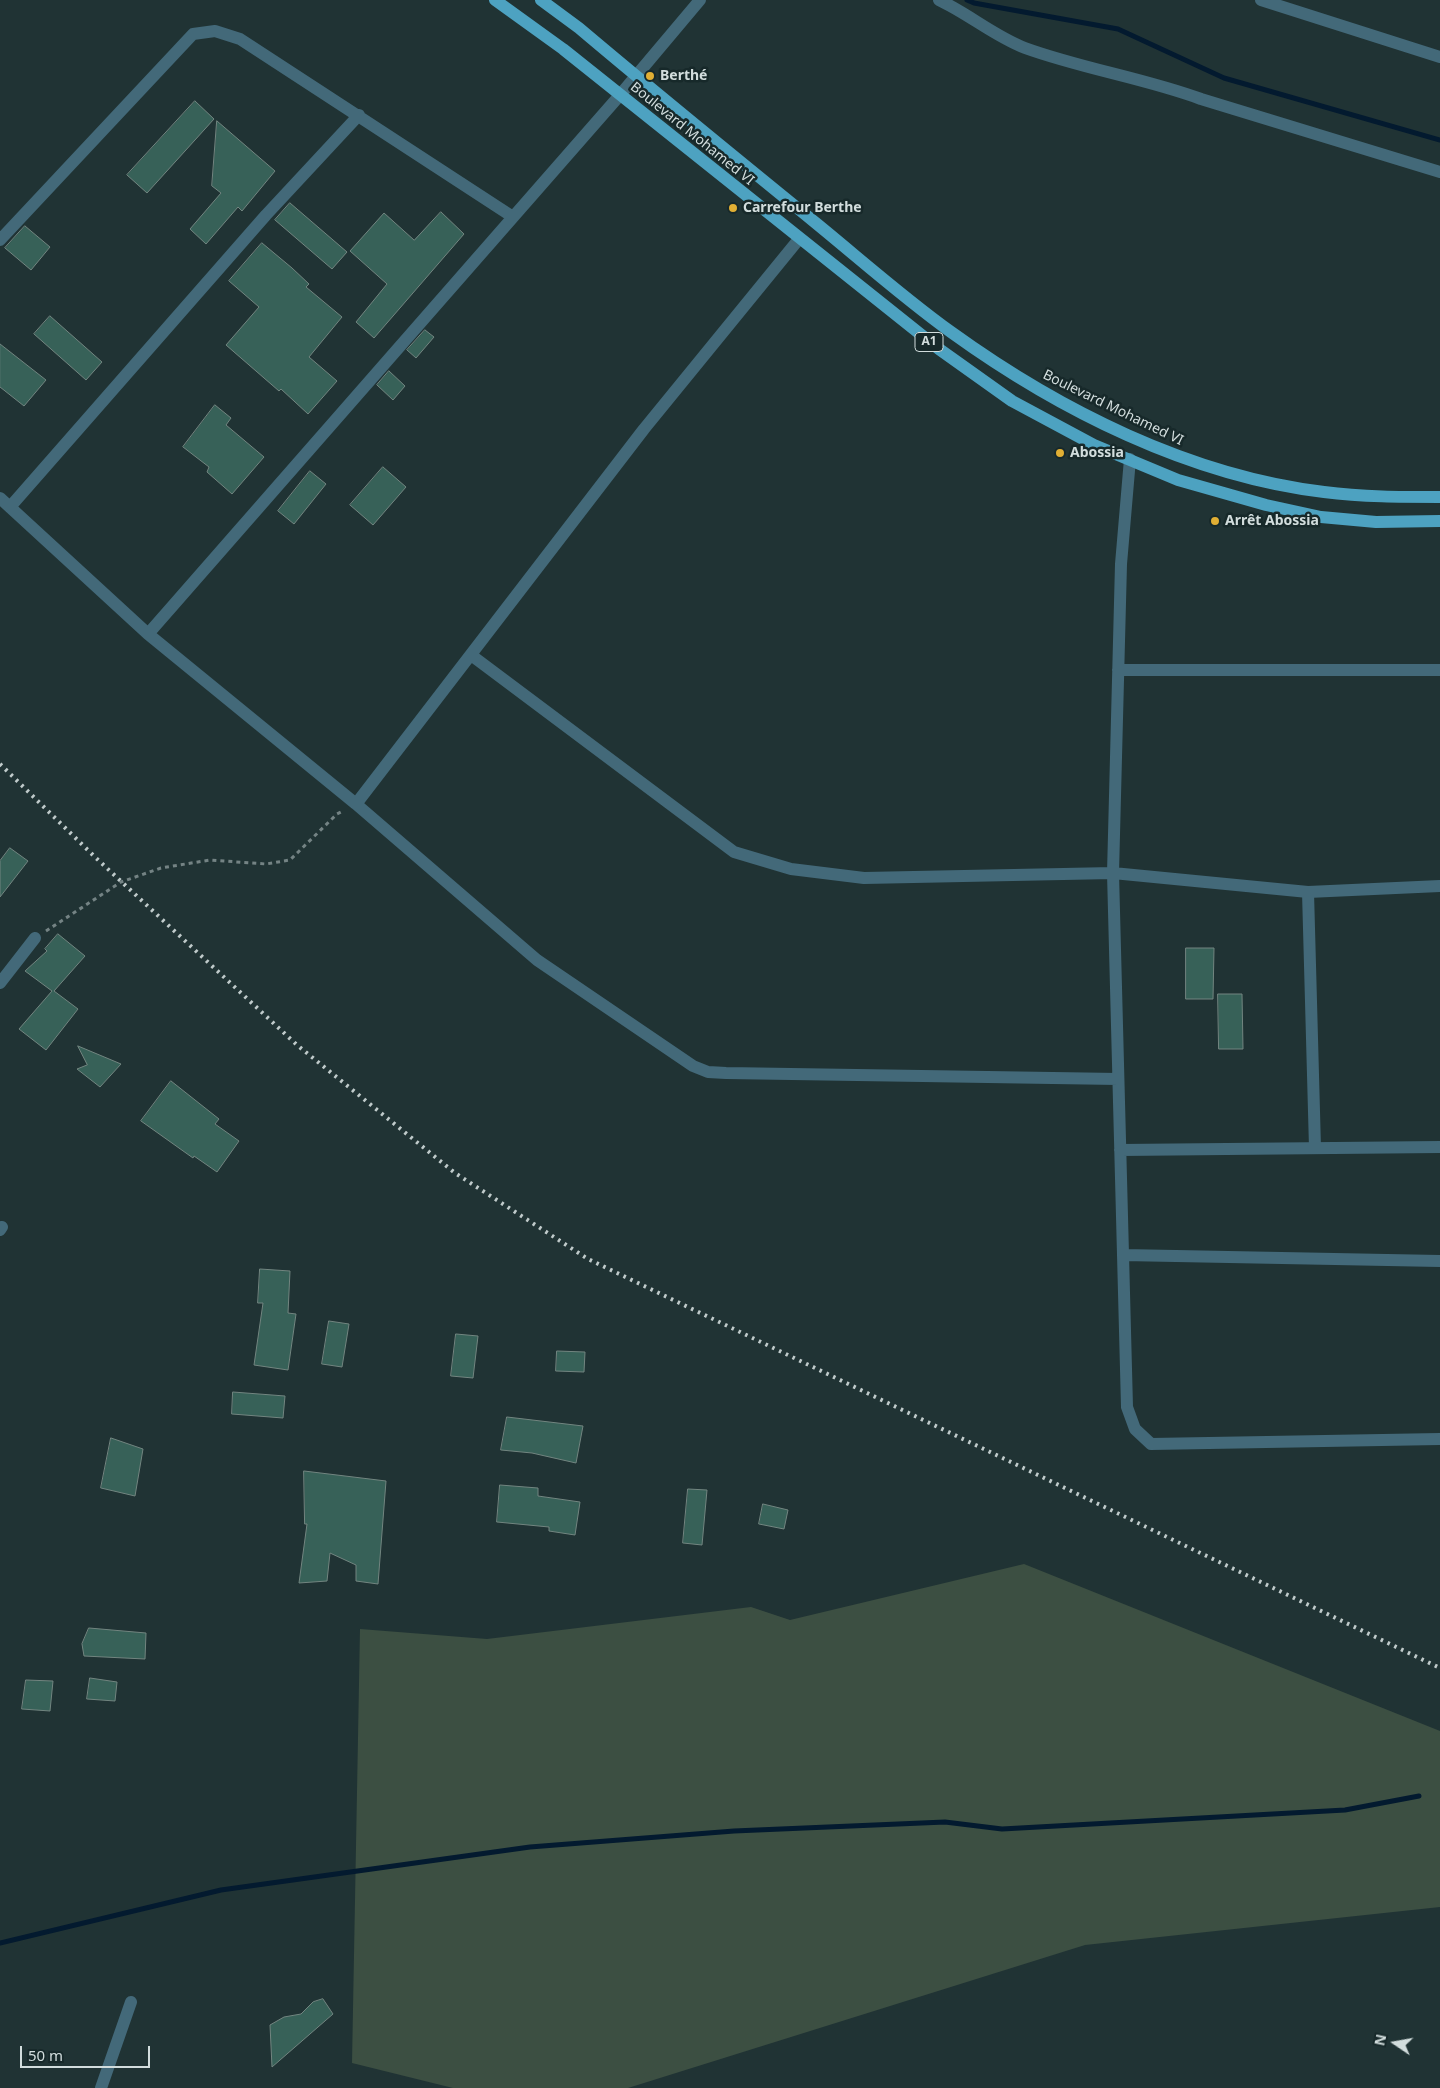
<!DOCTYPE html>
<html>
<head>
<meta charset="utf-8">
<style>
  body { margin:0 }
  #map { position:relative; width:1440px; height:2088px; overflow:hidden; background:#203334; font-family:"Noto Sans",sans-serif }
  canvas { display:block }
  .north { position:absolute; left:1370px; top:2018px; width:50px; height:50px; -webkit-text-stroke:4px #17292a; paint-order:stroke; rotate:282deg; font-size:14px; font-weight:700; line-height:20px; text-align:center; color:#d2dddd }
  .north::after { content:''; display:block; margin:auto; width:18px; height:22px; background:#d2dddd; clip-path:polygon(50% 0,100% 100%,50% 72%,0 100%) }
  .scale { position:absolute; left:20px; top:2046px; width:130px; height:22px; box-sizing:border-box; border:2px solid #d2dddd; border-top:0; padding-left:6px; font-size:15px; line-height:18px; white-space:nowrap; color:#d2dddd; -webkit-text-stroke:4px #17292a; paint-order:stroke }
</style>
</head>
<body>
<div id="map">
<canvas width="1440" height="2088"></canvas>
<div class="north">N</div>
<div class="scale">50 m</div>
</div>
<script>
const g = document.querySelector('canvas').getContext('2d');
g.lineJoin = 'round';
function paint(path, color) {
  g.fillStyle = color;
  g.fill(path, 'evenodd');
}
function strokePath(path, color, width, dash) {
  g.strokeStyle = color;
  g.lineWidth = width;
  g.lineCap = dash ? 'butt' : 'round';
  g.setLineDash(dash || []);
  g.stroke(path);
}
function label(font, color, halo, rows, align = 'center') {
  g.font = font + ' "Noto Sans",sans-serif';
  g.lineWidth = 5;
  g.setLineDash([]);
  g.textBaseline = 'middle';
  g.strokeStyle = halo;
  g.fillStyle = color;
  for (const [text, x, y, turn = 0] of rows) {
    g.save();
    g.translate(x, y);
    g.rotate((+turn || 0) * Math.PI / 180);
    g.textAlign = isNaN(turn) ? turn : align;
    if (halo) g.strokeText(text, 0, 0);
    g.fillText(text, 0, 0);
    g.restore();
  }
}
const green = new Path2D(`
  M 1024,1564 L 1440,1731 L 1440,1907 L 1085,1945 L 628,2088 L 453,2088 L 352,2063 L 360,1629 L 487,1639 L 751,1607 L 790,1620 Z`);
const stream = new Path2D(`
  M 967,0 L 974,3 L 1118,29 L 1224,78 L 1440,140
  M 0,1943 L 221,1890 L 530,1847 L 734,1831 L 945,1822 L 1002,1829 L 1345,1810 L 1419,1796`);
const building = new Path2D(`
  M 195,101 L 214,119 L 147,193 L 127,175 Z
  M 217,121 L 275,171 L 242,211 L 238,207 L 206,244 L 190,229 L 221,193 L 212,186 Z
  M 290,203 L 347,252 L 332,269 L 275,220 Z
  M 441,212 L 464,234 L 374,338 L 356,322 L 387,284 L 350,251 L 384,213 L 414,240 Z
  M 25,226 L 50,247 L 31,270 L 5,248 Z
  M 262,243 L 292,268 L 309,284 L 306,287 L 342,317 L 309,357 L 337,381 L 308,414 L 281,389 L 279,391 L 226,345 L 259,307 L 229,281 Z
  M 50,316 L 102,362 L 86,380 L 34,334 Z
  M 425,330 L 434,337 L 416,358 L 407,350 Z
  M 0,344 L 46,380 L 24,406 L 0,387 Z
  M 389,371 L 405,386 L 393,400 L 377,385 Z
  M 215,405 L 231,418 L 226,425 L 264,457 L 232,494 L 207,472 L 209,467 L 183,447 Z
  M 383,467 L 406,487 L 373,525 L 350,505 Z
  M 310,471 L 326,484 L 294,524 L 278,511 Z
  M 10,848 L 28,861 L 0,897 L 0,861 Z
  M 58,934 L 85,956 L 54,991 L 78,1009 L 46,1050 L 19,1029 L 52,991 L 25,971 L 47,951 L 45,949 Z
  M 1186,948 L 1214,948 L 1213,999 L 1186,999 Z
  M 1218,994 L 1242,994 L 1243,1049 L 1219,1049 Z
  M 78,1046 L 121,1064 L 100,1087 L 77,1069 L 87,1065 Z
  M 171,1081 L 219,1119 L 215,1124 L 239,1141 L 217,1172 L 194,1156 L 193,1158 L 141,1121 Z
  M 260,1269 L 290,1271 L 288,1313 L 296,1314 L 288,1370 L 254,1365 L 263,1303 L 258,1303 Z
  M 329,1321 L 349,1324 L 342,1367 L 322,1364 Z
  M 456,1334 L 478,1336 L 473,1378 L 451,1376 Z
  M 557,1351 L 585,1352 L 584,1372 L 556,1371 Z
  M 233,1392 L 285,1396 L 283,1418 L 232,1414 Z
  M 507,1417 L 583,1426 L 576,1463 L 532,1453 L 501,1450 Z
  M 111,1438 L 143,1449 L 135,1496 L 101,1488 Z
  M 304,1471 L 386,1481 L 378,1584 L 356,1581 L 356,1565 L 330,1553 L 327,1581 L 299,1583 L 307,1524 L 305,1524 Z
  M 500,1485 L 538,1488 L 538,1496 L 580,1502 L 575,1535 L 549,1531 L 549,1527 L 497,1522 Z
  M 688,1489 L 707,1490 L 702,1545 L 683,1543 Z
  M 763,1504 L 788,1510 L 784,1529 L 759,1524 Z
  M 89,1628 L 146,1633 L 145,1659 L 84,1656 L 82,1644 Z
  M 90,1678 L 117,1682 L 115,1701 L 87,1699 Z
  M 26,1680 L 53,1681 L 50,1711 L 22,1709 Z
  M 323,1999 L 333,2014 L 272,2067 L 270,2025 L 284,2017 L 301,2014 L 313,2002 Z`);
const path = new Path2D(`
  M 46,931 L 121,882 L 161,868 L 210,860 L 266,864 L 290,860 L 337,814 L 343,811`);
const minor = new Path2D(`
  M 939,0 C 969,14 994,36 1025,48 C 1083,69 1144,78 1201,99 L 1440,172
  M 1261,0 L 1440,57
  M 0,240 L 193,34 L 215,31 L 240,39 L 513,217
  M 1130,459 L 1121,564 L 1113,873 L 1127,1407 L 1135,1429 L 1151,1444 L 1440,1439
  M 0,498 L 148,634 L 356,804 L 537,960 L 693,1066 L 708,1072 L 726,1073 L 1118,1079
  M 10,507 L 266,215 L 359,115
  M 148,634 L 620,95 L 700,0
  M 471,655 L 734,852 L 791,869 L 864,878 L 1113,873 L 1308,892 L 1440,886
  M 1118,670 L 1440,670
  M 356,804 L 644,429 L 799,239
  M 1308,892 L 1315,1148
  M 0,983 L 35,938
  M 1120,1150 L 1440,1147
  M 0,1230 L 2,1227
  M 1123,1255 L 1440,1261
  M 101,2088 L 131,2002`);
const primary = new Path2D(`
  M 495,0 L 563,49 L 939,349 L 1012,401 L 1094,445 L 1178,480 L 1266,505 L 1321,517 L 1376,522 L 1440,521
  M 541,0 L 579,28 C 657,94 737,159 817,224 C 861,260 905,299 951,332 C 1059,410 1190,476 1324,492 C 1363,497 1401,497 1440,497`);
const rail = new Path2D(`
  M 0,764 L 96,858 L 297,1045 L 455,1173 L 588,1259 L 1440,1668`);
const markers = [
  [650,76,5,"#e1af34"],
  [733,208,5,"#e1af34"],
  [1060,453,5,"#e1af34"],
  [1215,521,5,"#e1af34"]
];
const shields = [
  [929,342,28]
];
const shieldNames = [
  ["A1",929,342]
];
const poiNames = [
  ["Berthé",660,76],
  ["Carrefour Berthe",743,208],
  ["Abossia",1070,453],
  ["Arrêt Abossia",1225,521]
];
const streetNames = [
  ["Boulevard Mohamed VI",692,134,39],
  ["Boulevard Mohamed VI",1113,408,26]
];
paint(green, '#3c4f42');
strokePath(stream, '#031a2f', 5);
paint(building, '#376158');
strokePath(building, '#728580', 1);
strokePath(path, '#748384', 3, [4, 4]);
strokePath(minor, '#436979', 12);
strokePath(primary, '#4da2c1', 12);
strokePath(rail, '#c0cbcb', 4, [2.5, 5]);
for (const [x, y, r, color] of markers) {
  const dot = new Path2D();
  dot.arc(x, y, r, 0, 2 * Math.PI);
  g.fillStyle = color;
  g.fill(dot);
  strokePath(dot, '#17292a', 2);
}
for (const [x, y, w] of shields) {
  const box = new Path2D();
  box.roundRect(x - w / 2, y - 9.5, w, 19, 4);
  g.fillStyle = '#17292a';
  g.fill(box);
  strokePath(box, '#d2dddd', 1);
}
label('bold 12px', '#d2dddd', null, shieldNames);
label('bold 14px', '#d2dddd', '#17292a', poiNames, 'left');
label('14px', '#d2dddd', '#17292a', streetNames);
</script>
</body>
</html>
